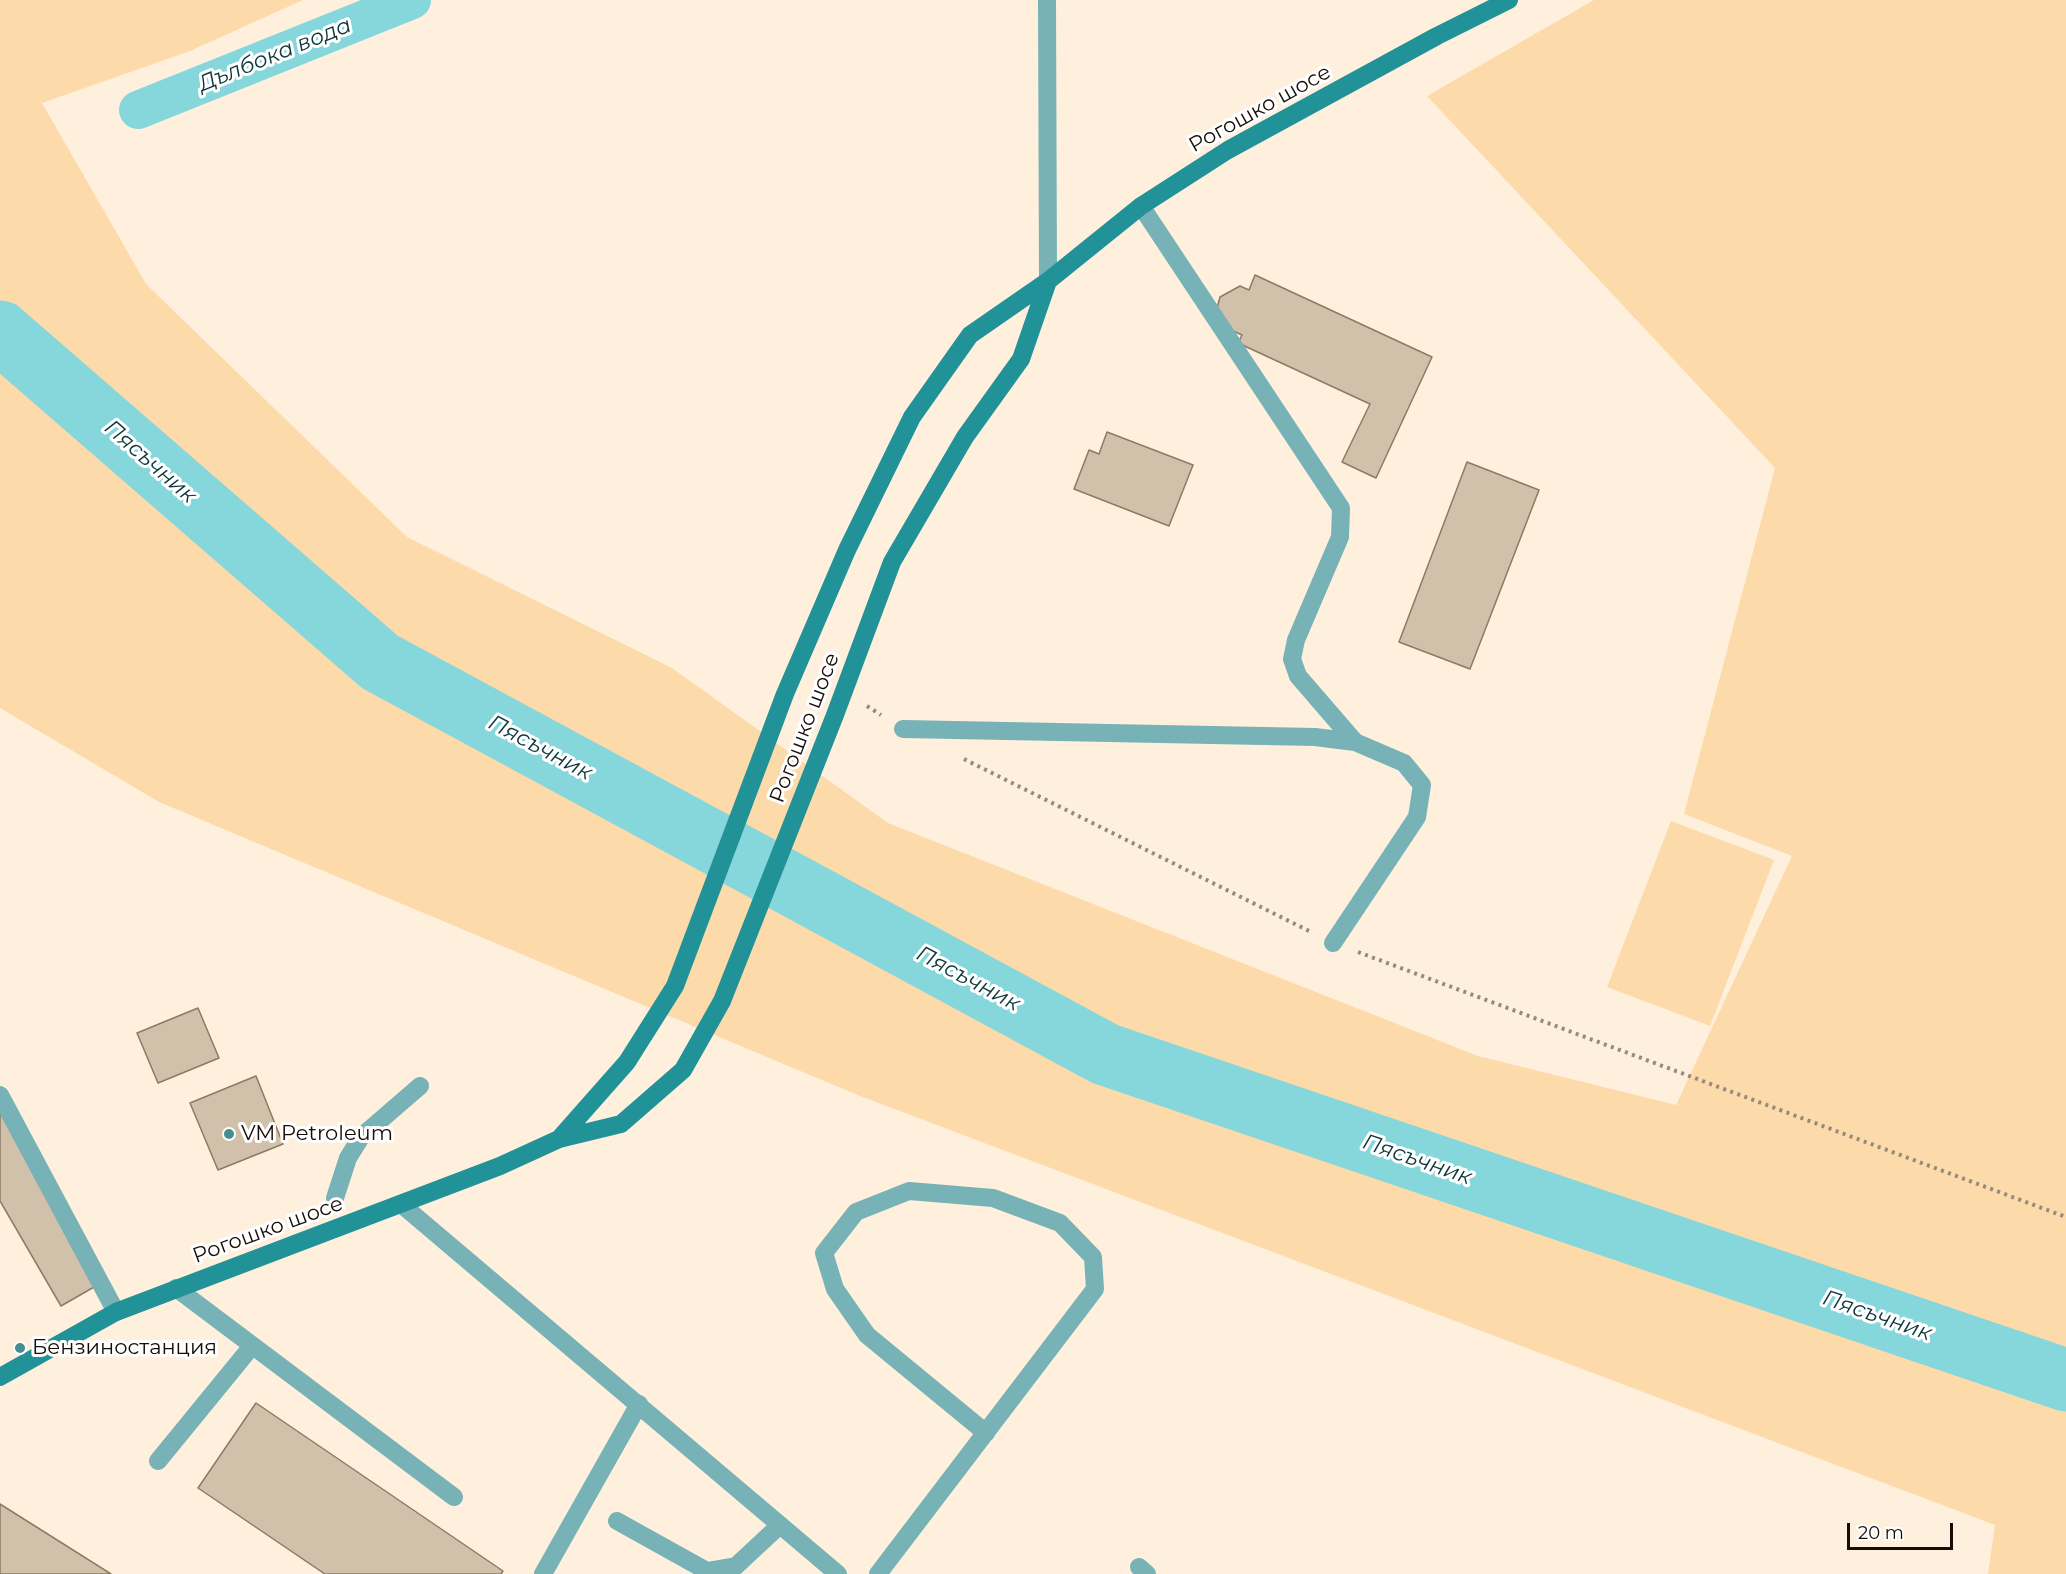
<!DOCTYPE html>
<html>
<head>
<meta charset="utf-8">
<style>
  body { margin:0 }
  #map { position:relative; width:2066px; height:1574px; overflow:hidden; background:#fef0dd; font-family:Montserrat,sans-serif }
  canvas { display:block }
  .scale { position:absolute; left:1847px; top:1523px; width:106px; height:27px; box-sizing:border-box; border:3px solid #140e06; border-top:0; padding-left:8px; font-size:18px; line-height:21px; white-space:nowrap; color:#140e06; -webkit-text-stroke:4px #fff; paint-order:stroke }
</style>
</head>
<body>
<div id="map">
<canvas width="2066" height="1574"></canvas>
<div class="scale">20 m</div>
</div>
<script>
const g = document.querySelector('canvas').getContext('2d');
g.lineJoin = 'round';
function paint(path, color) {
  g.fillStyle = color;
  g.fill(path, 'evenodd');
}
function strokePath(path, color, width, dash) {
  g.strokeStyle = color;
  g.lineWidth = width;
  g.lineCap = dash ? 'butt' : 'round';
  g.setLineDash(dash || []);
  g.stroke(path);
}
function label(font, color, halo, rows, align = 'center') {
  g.font = font + ' Montserrat,sans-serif';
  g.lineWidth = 6;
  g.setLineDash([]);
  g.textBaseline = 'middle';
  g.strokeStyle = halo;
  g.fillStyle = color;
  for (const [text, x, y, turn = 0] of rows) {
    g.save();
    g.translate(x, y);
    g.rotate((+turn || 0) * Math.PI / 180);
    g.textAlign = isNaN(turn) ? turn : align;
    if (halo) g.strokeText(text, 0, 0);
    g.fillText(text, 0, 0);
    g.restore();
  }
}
const green = new Path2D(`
  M 0,0 L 303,0 L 190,51 L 42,103 L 146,284 L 407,537 L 672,668 L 888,823 L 1478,1056 L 1676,1105 L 1792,856 L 1684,814 L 1775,468 L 1427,96 L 1594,0 L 2066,0 L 2066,1574 L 1988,1574 L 1995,1525 L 860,1096 L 159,802 L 0,708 Z
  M 1671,821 L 1774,860 L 1710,1026 L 1607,987 Z`);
const canal = new Path2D(`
  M 138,110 L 412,0`);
const river = new Path2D(`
  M 0,332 L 380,662 L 1105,1054 L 2066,1380`);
const building = new Path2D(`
  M 1255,275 L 1432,357 L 1376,478 L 1342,462 L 1370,404 L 1238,343 L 1242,335 L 1231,330 L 1217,308 L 1220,297 L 1240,286 L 1249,290 Z
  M 1107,432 L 1193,465 L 1169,526 L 1074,489 L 1089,450 L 1099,454 Z
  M 1467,462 L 1539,490 L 1470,669 L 1399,642 Z
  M 198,1008 L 219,1058 L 158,1083 L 137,1033 Z
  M 256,1076 L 283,1144 L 218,1170 L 190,1103 Z
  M 0,1112 L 94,1287 L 61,1306 L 0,1201 Z
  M 256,1403 L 503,1571 L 501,1574 L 325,1574 L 198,1488 Z
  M 0,1504 L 111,1574 L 0,1574 Z`);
const path = new Path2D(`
  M 867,706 L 881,715
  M 964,759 L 1309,931
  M 1358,952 L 2066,1217`);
const lane = new Path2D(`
  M 1141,206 L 1341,508 L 1340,537 L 1296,640 L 1292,659 L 1298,676 L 1355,742
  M 903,729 L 1315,737 L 1355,742 L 1404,763 L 1422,785 L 1417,817 L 1333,943
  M 0,1095 L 116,1312
  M 335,1198 L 348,1158 L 361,1137 L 420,1086
  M 176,1288 L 454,1497
  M 158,1461 L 252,1346
  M 617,1521 L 707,1571 L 736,1566 L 780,1525
  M 1139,1567 L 1147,1574
  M 543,1574 L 639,1404
  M 878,1574 L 1095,1289 L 1093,1257 L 1060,1223 L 993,1198 L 909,1191 L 856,1212 L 824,1253 L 835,1289 L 867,1335 L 986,1433`);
const street = new Path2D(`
  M 1047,0 L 1048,281
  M 401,1204 L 838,1574`);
const secondary = new Path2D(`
  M 559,1139 L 627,1062 L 675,986 L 785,694 L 847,550 L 912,417 L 970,335 L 1048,281 L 1141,206 L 1228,150 L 1437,36 L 1509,0
  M 0,1377 L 116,1312 L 500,1166 L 559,1139 L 621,1124 L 683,1070 L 722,1001 L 835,715 L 892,562 L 965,437 L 1021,359 L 1048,281`);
const markers = [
  [229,1134,6,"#458d91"],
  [20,1348,6,"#458d91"]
];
const streetNames = [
  ["Рогошко шосе",1260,109,-29],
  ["Рогошко шосе",805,728,-69],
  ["Рогошко шосе",268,1230,-20]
];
const poiNames = [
  ["VM Petroleum",241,1134],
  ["Бензиностанция",32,1348]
];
const waterNames = [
  ["Дълбока вода",275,55,-22],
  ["Пясъчник",150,462,41],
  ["Пясъчник",540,748,28],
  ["Пясъчник",968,979,28],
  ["Пясъчник",1417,1160,19],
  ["Пясъчник",1877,1316,19]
];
paint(green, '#fddaaa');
strokePath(canal, '#86d7dc', 38);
strokePath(river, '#86d7dc', 63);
paint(building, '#d2c1aa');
strokePath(building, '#8b7b65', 1.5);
strokePath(path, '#958b7d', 4, [3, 4.5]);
strokePath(lane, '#76b2b6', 18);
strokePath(street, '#76b2b6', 18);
strokePath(secondary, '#219298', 18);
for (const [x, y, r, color] of markers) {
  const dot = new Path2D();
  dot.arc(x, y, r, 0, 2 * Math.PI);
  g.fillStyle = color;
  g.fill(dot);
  strokePath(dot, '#fff', 2);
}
label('21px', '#140e06', '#fff', streetNames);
label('21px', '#140e06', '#fff', poiNames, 'left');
label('italic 22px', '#0f3739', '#fff', waterNames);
</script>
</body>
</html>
